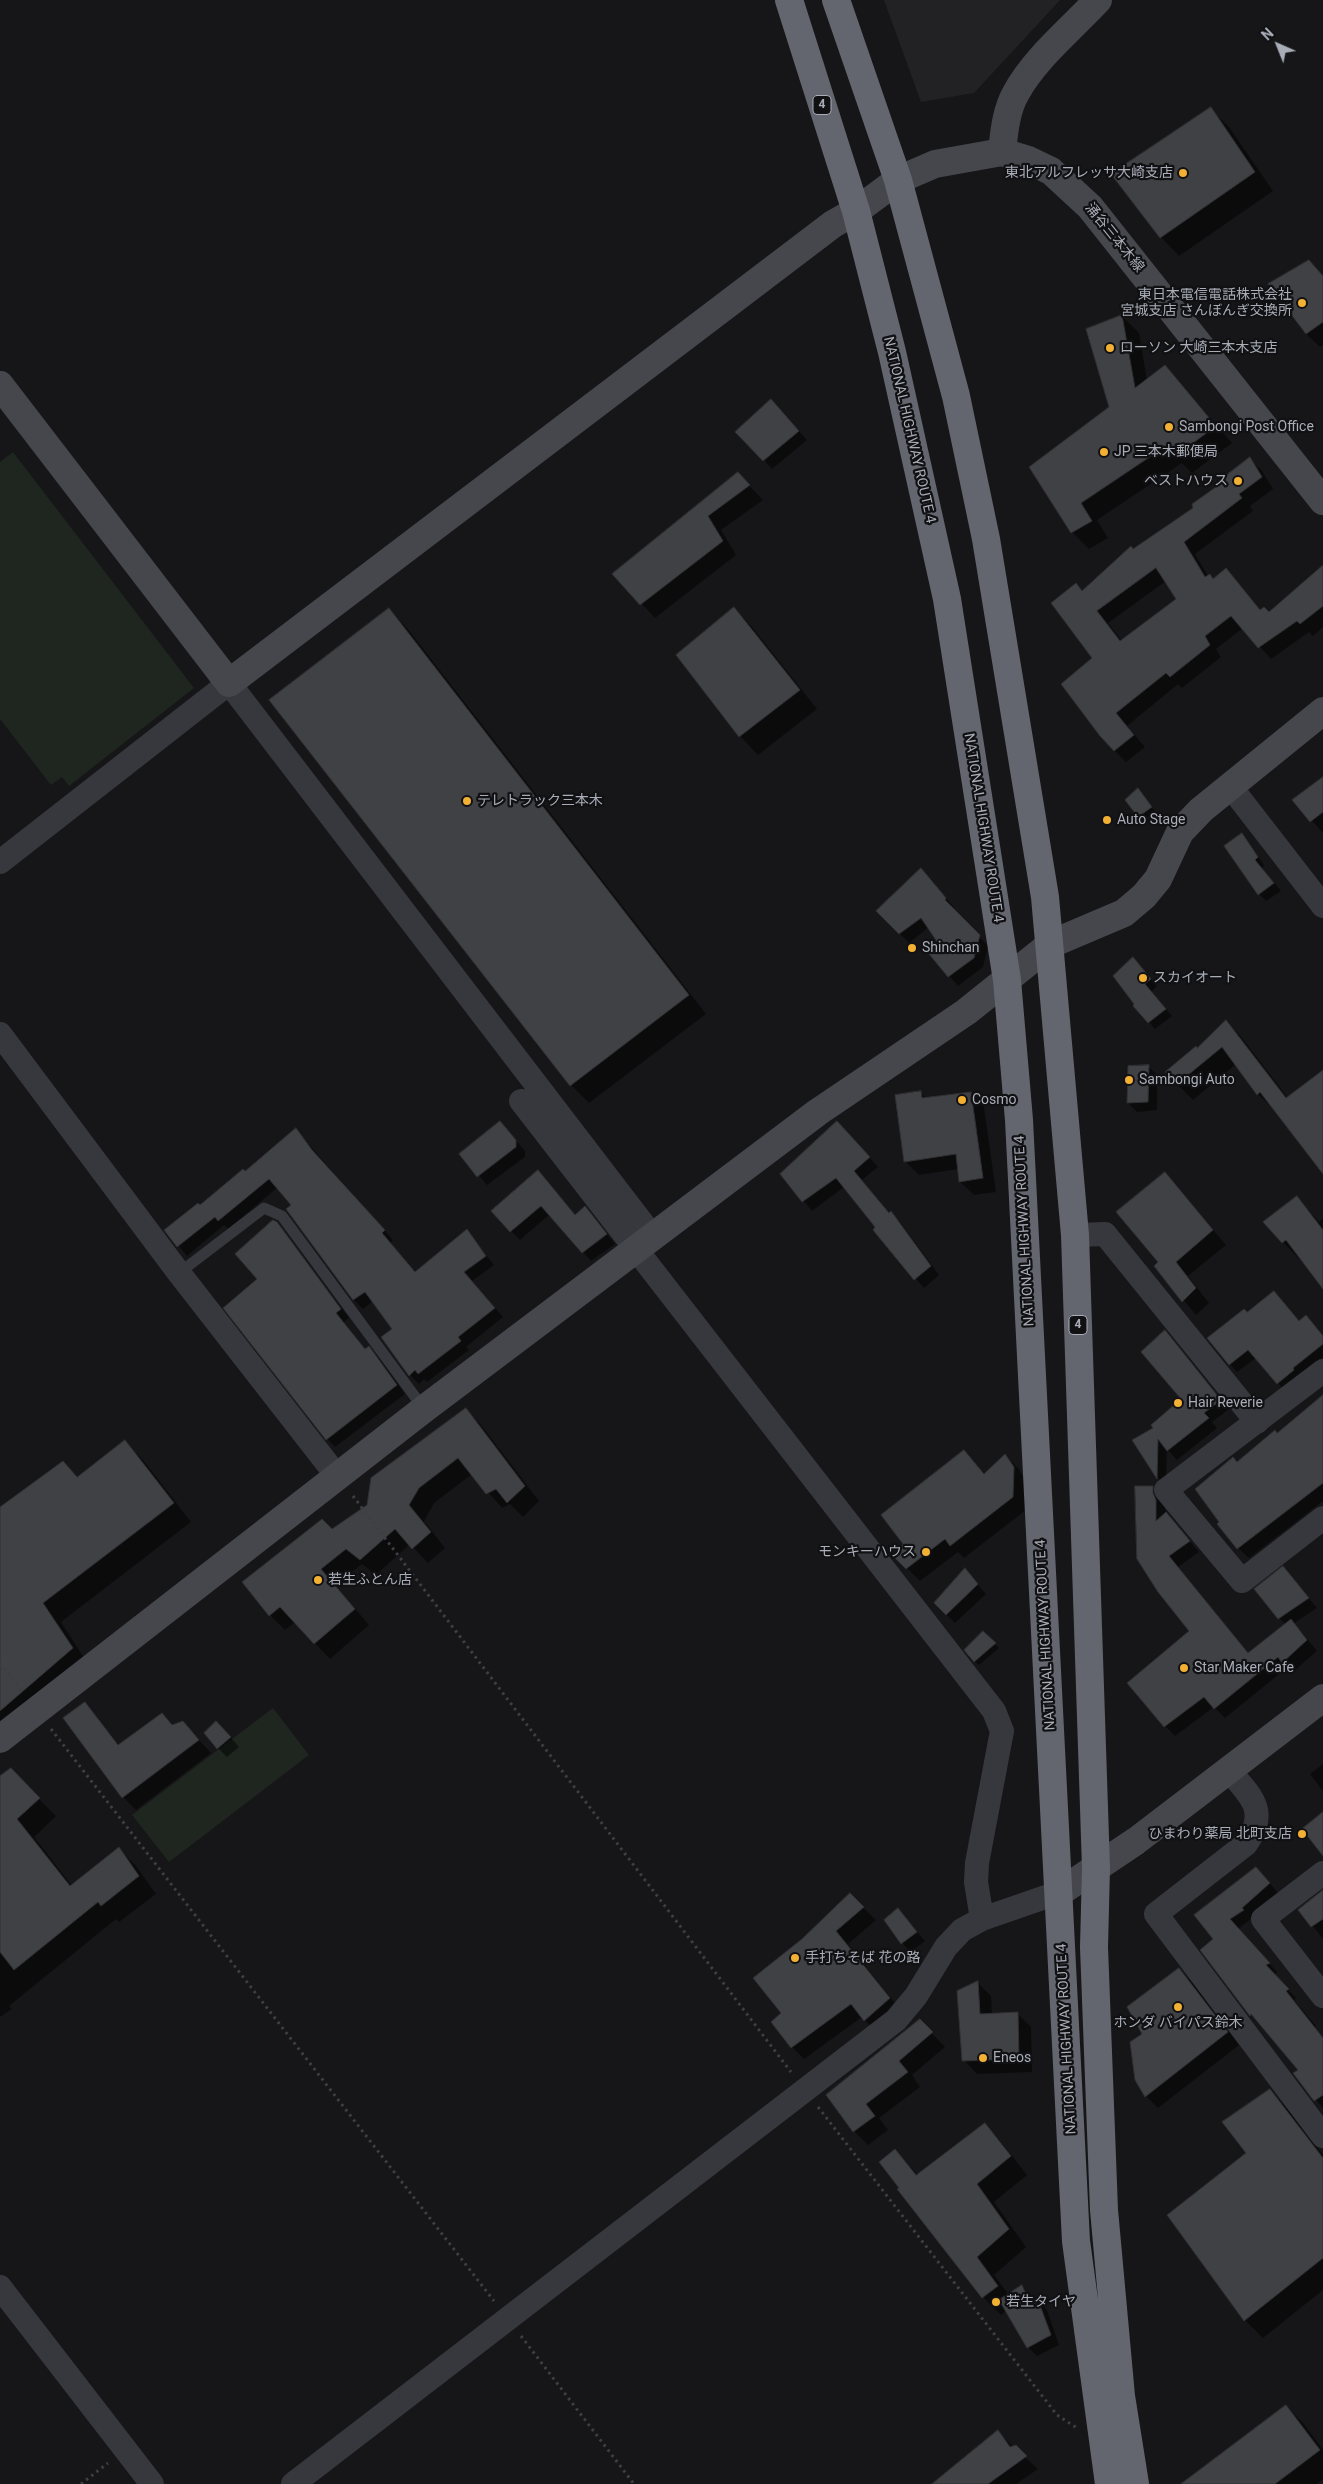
<!DOCTYPE html>
<html>
<head>
<meta charset="utf-8">
<style>
  body { margin:0 }
  #map { position:relative; width:1323px; height:2484px; overflow:hidden; background:#161618; font-family:Roboto,sans-serif }
  canvas { display:block }
  .north { position:absolute; left:1253px; top:20px; width:50px; height:50px; -webkit-text-stroke:4px #111113; paint-order:stroke; rotate:316deg; font-size:14px; font-weight:700; line-height:20px; text-align:center; color:#a8adb8 }
  .north::after { content:''; display:block; margin:auto; width:18px; height:22px; background:#a8adb8; clip-path:polygon(50% 0,100% 100%,50% 72%,0 100%) }
</style>
</head>
<body>
<div id="map">
<canvas width="1323" height="2484"></canvas>
<div class="north">N</div>
</div>
<script>
const g = document.querySelector('canvas').getContext('2d');
g.lineJoin = 'round';
function paint(path, color) {
  g.fillStyle = color;
  g.fill(path, 'evenodd');
}
function strokePath(path, color, width, dash) {
  g.strokeStyle = color;
  g.lineWidth = width;
  g.lineCap = dash ? 'butt' : 'round';
  g.setLineDash(dash || []);
  g.stroke(path);
}
function label(font, color, halo, rows, align = 'center') {
  g.font = font + ' Roboto,"Noto Sans JP",sans-serif';
  g.lineWidth = 4.5;
  g.setLineDash([]);
  g.textBaseline = 'middle';
  g.strokeStyle = halo;
  g.fillStyle = color;
  for (const [text, x, y, turn = 0] of rows) {
    g.save();
    g.translate(x, y);
    g.rotate((+turn || 0) * Math.PI / 180);
    g.textAlign = isNaN(turn) ? turn : align;
    if (halo) g.strokeText(text, 0, 0);
    g.fillText(text, 0, 0);
    g.restore();
  }
}
const built = new Path2D(`
  M 884,0 L 1060,0 L 974,93 L 921,102 Z`);
const green = new Path2D(`
  M 13,452 L 194,688 L 69,786 L 62,777 L 51,785 L 0,719 L 0,462 Z
  M 273,1708 L 309,1755 L 169,1862 L 132,1815 Z`);
const shadow = new Path2D(`
  M 1210,109 L 1229,127 L 1273,191 L 1179,256 L 1161,237 Z
  M 1309,262 L 1323,276 L 1323,345 L 1320,347 L 1306,334 Z
  M 1122,316 L 1139,333 L 1147,380 L 1165,366 L 1232,443 L 1192,473 L 1182,463 L 1097,520 L 1108,538 L 1089,549 L 1072,532 L 1031,467 L 1110,408 Z
  M 780,410 L 807,440 L 772,469 L 764,460 Z
  M 1250,459 L 1262,471 L 1273,489 L 1250,506 L 1253,511 L 1195,554 L 1208,576 L 1214,580 L 1226,570 L 1261,611 L 1269,613 L 1323,566 L 1323,627 L 1313,636 L 1309,632 L 1271,659 L 1243,628 L 1216,649 L 1221,657 L 1182,688 L 1178,684 L 1127,726 L 1145,747 L 1126,762 L 1114,750 L 1076,584 L 1083,592 L 1133,550 L 1195,508 ZM 1166,581 L 1177,599 L 1122,641 L 1108,623 Z
  M 738,474 L 763,500 L 721,530 L 736,555 L 655,618 L 614,574 Z
  M 734,608 L 752,627 L 817,709 L 758,755 L 740,736 Z
  M 389,610 L 407,628 L 706,1014 L 589,1103 L 571,1085 Z
  M 1323,778 L 1323,832 L 1322,832 L 1294,800 Z
  M 1142,794 L 1155,812 L 1143,820 L 1126,800 Z
  M 1242,835 L 1264,865 L 1262,868 L 1281,891 L 1266,901 L 1259,894 Z
  M 930,879 L 954,908 L 953,909 L 988,946 L 983,967 L 958,986 L 931,954 L 942,946 L 929,927 L 909,943 L 877,911 Z
  M 1140,966 L 1157,986 L 1151,992 L 1172,1016 L 1155,1029 L 1149,1022 Z
  M 1226,1022 L 1242,1038 L 1288,1098 L 1323,1071 L 1323,1172 L 1274,1110 L 1258,1094 L 1236,1064 L 1193,1100 L 1177,1084 L 1197,1050 Z
  M 1148,1066 L 1157,1075 L 1157,1110 L 1137,1112 L 1128,1103 Z
  M 920,1092 L 927,1099 L 970,1093 L 984,1107 L 996,1192 L 974,1195 L 960,1182 L 959,1169 L 919,1175 L 905,1161 Z
  M 296,1130 L 393,1240 L 390,1243 L 415,1273 L 467,1231 L 494,1265 L 472,1281 L 503,1317 L 466,1347 L 469,1350 L 427,1382 L 424,1379 L 419,1384 L 410,1375 L 394,1329 L 373,1301 L 363,1309 L 354,1300 L 287,1210 L 293,1205 L 278,1187 L 228,1229 L 224,1225 L 187,1256 L 166,1230 L 245,1173 Z
  M 509,1132 L 525,1151 L 525,1157 L 487,1185 L 461,1154 Z
  M 846,1132 L 878,1167 L 862,1180 L 890,1214 L 900,1222 L 939,1275 L 924,1288 L 874,1230 L 877,1227 L 844,1187 L 812,1211 L 782,1174 Z
  M 538,1172 L 575,1216 L 585,1208 L 615,1244 L 591,1261 L 550,1214 L 520,1240 L 511,1231 Z
  M 1165,1174 L 1226,1245 L 1188,1276 L 1209,1303 L 1196,1315 L 1155,1266 L 1159,1262 Z
  M 1297,1198 L 1319,1222 L 1323,1218 L 1323,1286 L 1301,1258 L 1299,1259 L 1265,1223 Z
  M 276,1223 L 349,1318 L 344,1322 L 366,1350 L 368,1348 L 377,1356 L 405,1394 L 335,1447 L 327,1439 L 258,1279 Z
  M 1247,1314 L 1300,1322 L 1306,1317 L 1323,1336 L 1323,1357 L 1299,1376 L 1285,1391 L 1256,1358 L 1237,1372 L 1230,1364 Z
  M 1165,1332 L 1229,1409 L 1212,1422 L 1217,1428 L 1177,1460 L 1167,1449 L 1166,1485 L 1158,1478 L 1134,1440 L 1155,1428 L 1183,1399 Z
  M 1323,1397 L 1323,1501 L 1249,1558 L 1238,1548 L 1238,1463 L 1278,1435 Z
  M 466,1410 L 481,1425 L 539,1501 L 523,1517 L 510,1504 L 502,1508 L 472,1474 L 434,1503 L 424,1521 L 445,1548 L 428,1563 L 410,1544 L 376,1575 L 362,1564 L 335,1585 L 369,1625 L 330,1659 L 295,1622 L 285,1630 L 270,1615 L 332,1531 L 368,1506 Z
  M 124,1442 L 143,1460 L 191,1522 L 61,1622 L 90,1667 L 0,1735 L 0,1508 L 78,1478 Z
  M 964,1451 L 985,1474 L 1005,1455 L 1018,1468 L 1026,1481 L 1026,1510 L 964,1558 L 958,1552 L 920,1581 L 894,1555 L 905,1544 Z
  M 1152,1488 L 1163,1498 L 1166,1513 L 1199,1552 L 1178,1567 L 1249,1654 L 1286,1625 L 1279,1618 L 1283,1568 L 1317,1608 L 1294,1623 L 1317,1651 L 1293,1672 L 1288,1667 L 1225,1718 L 1214,1707 L 1175,1736 L 1165,1726 L 1191,1631 L 1159,1592 Z
  M 973,1579 L 986,1594 L 955,1623 L 946,1614 Z
  M 983,1633 L 999,1648 L 979,1665 L 974,1661 Z
  M 84,1704 L 120,1746 L 162,1715 L 173,1726 L 182,1722 L 211,1753 L 136,1810 L 123,1797 L 64,1719 Z
  M 225,1731 L 239,1747 L 227,1757 L 218,1748 Z
  M 1323,1764 L 1323,1791 L 1310,1774 Z
  M 10,1770 L 56,1816 L 34,1837 L 72,1886 L 119,1849 L 136,1866 L 156,1894 L 119,1922 L 116,1919 L 9,2006 L 12,2009 L 0,2017 L 0,1778 Z
  M 1265,1877 L 1278,1893 L 1250,1918 L 1251,1919 L 1238,1929 L 1277,1972 L 1274,1975 L 1296,1998 L 1294,2000 L 1316,2026 L 1314,2028 L 1323,2039 L 1323,2108 L 1295,2074 L 1300,2070 L 1251,2015 L 1215,1939 L 1195,1915 Z
  M 1323,1891 L 1323,1939 L 1300,1910 Z
  M 850,1895 L 876,1920 L 848,1944 L 902,2012 L 877,2033 L 862,2017 L 804,2059 L 792,2047 L 783,2013 L 802,1939 Z
  M 898,1910 L 925,1941 L 911,1952 L 902,1943 Z
  M 1179,1970 L 1192,1982 L 1239,2045 L 1158,2108 L 1146,2096 Z
  M 978,1983 L 991,1996 L 992,2015 L 1018,2014 L 1031,2027 L 1032,2072 L 977,2074 L 964,2060 Z
  M 919,2020 L 945,2047 L 912,2075 L 920,2087 L 879,2118 L 888,2130 L 868,2145 L 854,2131 L 828,2095 Z
  M 1270,2090 L 1288,2109 L 1323,2155 L 1323,2290 L 1263,2338 L 1245,2320 L 1248,2153 Z
  M 985,2125 L 1002,2143 L 1027,2175 L 994,2202 L 1026,2247 L 994,2275 L 1009,2295 L 1021,2287 L 1033,2302 L 1038,2301 L 1047,2310 L 1059,2345 L 1037,2356 L 1028,2347 L 1007,2310 L 1001,2315 L 983,2297 L 900,2188 L 895,2151 L 918,2175 Z
  M 1286,2406 L 1304,2424 L 1323,2450 L 1323,2479 L 1317,2484 L 1183,2484 Z
  M 997,2432 L 1038,2469 L 1016,2484 L 934,2484 Z`);
const building = new Path2D(`
  M 1211,107 L 1255,172 L 1160,238 L 1111,174 Z
  M 1309,260 L 1323,276 L 1323,322 L 1306,334 L 1268,284 Z
  M 1122,315 L 1135,388 L 1165,365 L 1216,426 L 1174,457 L 1166,446 L 1081,503 L 1092,521 L 1071,533 L 1029,467 L 1109,407 L 1086,329 Z
  M 771,399 L 799,431 L 763,461 L 735,432 Z
  M 1250,457 L 1262,477 L 1239,494 L 1242,498 L 1184,542 L 1205,577 L 1210,574 L 1213,579 L 1226,568 L 1260,610 L 1264,607 L 1269,612 L 1323,565 L 1323,606 L 1300,624 L 1297,621 L 1258,648 L 1231,616 L 1205,636 L 1210,645 L 1170,677 L 1166,673 L 1116,713 L 1134,735 L 1114,751 L 1100,736 L 1061,684 L 1092,658 L 1051,603 L 1076,583 L 1082,591 L 1131,546 L 1133,549 L 1193,508 L 1192,504 L 1216,487 L 1214,485 ZM 1156,568 L 1176,599 L 1120,641 L 1097,611 Z
  M 738,472 L 750,485 L 708,516 L 723,541 L 640,605 L 612,574 Z
  M 734,607 L 800,690 L 739,737 L 676,655 Z
  M 389,608 L 689,995 L 570,1086 L 269,700 Z
  M 1323,777 L 1323,812 L 1310,822 L 1292,800 Z
  M 1138,788 L 1152,807 L 1138,817 L 1125,800 Z
  M 1242,833 L 1258,857 L 1255,860 L 1274,883 L 1258,895 L 1224,846 Z
  M 921,868 L 946,898 L 945,900 L 980,935 L 974,958 L 948,977 L 929,954 L 940,946 L 921,918 L 899,934 L 876,911 Z
  M 1133,957 L 1151,979 L 1145,984 L 1166,1009 L 1148,1023 L 1133,1006 L 1134,1004 L 1113,976 Z
  M 1226,1020 L 1286,1098 L 1323,1070 L 1323,1174 L 1260,1092 L 1257,1095 L 1222,1047 L 1176,1085 L 1165,1072 L 1196,1046 L 1197,1048 Z
  M 1149,1065 L 1148,1102 L 1127,1103 L 1128,1066 Z
  M 921,1091 L 922,1098 L 971,1092 L 983,1178 L 959,1182 L 956,1154 L 904,1162 L 895,1095 Z
  M 500,1121 L 516,1140 L 516,1147 L 477,1177 L 459,1154 Z
  M 837,1121 L 870,1157 L 854,1171 L 889,1213 L 891,1211 L 931,1266 L 914,1280 L 873,1230 L 875,1227 L 836,1178 L 802,1202 L 780,1174 Z
  M 296,1128 L 312,1150 L 385,1230 L 382,1233 L 415,1272 L 467,1229 L 486,1256 L 464,1272 L 495,1308 L 458,1337 L 461,1341 L 418,1374 L 415,1370 L 409,1376 L 381,1337 L 392,1329 L 365,1292 L 353,1300 L 286,1209 L 291,1205 L 269,1179 L 218,1221 L 215,1217 L 177,1247 L 164,1230 L 198,1203 L 200,1205 L 243,1169 L 245,1171 Z
  M 538,1170 L 575,1215 L 585,1206 L 607,1234 L 582,1253 L 541,1206 L 510,1232 L 491,1211 Z
  M 1165,1172 L 1213,1230 L 1176,1262 L 1196,1288 L 1182,1302 L 1154,1266 L 1158,1262 L 1116,1212 Z
  M 1297,1196 L 1323,1230 L 1323,1289 L 1286,1240 L 1282,1243 L 1263,1222 Z
  M 273,1220 L 277,1222 L 341,1309 L 336,1313 L 365,1349 L 369,1346 L 397,1385 L 326,1440 L 223,1308 L 257,1279 L 235,1254 Z
  M 1274,1291 L 1299,1321 L 1306,1315 L 1323,1336 L 1323,1344 L 1293,1368 L 1294,1370 L 1277,1384 L 1248,1350 L 1229,1365 L 1207,1338 L 1244,1309 L 1247,1312 Z
  M 1165,1330 L 1221,1400 L 1204,1413 L 1209,1418 L 1167,1451 L 1158,1439 L 1157,1479 L 1132,1440 L 1153,1428 L 1151,1425 L 1181,1399 L 1141,1352 Z
  M 1323,1395 L 1323,1483 L 1237,1549 L 1217,1524 L 1219,1522 L 1195,1489 L 1233,1457 L 1237,1462 L 1275,1430 L 1277,1433 Z
  M 466,1408 L 525,1486 L 507,1503 L 496,1489 L 486,1494 L 458,1458 L 419,1488 L 409,1505 L 431,1532 L 412,1549 L 395,1529 L 360,1560 L 346,1549 L 321,1569 L 355,1609 L 314,1644 L 280,1607 L 269,1616 L 242,1582 L 322,1519 L 332,1529 L 367,1505 L 371,1478 Z
  M 125,1440 L 174,1503 L 43,1603 L 73,1648 L 0,1711 L 0,1507 L 63,1461 L 77,1477 Z
  M 964,1450 L 984,1474 L 1005,1454 L 1014,1467 L 1013,1497 L 950,1546 L 945,1539 L 906,1569 L 892,1555 L 903,1544 L 881,1515 Z
  M 1135,1486 L 1153,1486 L 1153,1493 L 1156,1500 L 1156,1521 L 1166,1512 L 1190,1541 L 1169,1556 L 1248,1653 L 1291,1619 L 1307,1640 L 1282,1663 L 1278,1657 L 1214,1709 L 1204,1697 L 1164,1727 L 1127,1683 L 1189,1631 L 1158,1592 L 1137,1559 Z
  M 1283,1566 L 1309,1598 L 1278,1619 L 1254,1589 Z
  M 965,1568 L 978,1584 L 946,1615 L 934,1603 Z
  M 983,1631 L 996,1643 L 974,1662 L 964,1650 Z
  M 85,1702 L 118,1745 L 162,1713 L 172,1725 L 183,1721 L 199,1740 L 122,1798 L 63,1718 Z
  M 216,1721 L 231,1737 L 217,1749 L 204,1733 Z
  M 11,1768 L 40,1798 L 17,1819 L 70,1886 L 119,1847 L 139,1876 L 101,1906 L 98,1902 L 14,1970 L 0,1952 L 0,1776 Z
  M 1323,1812 L 1323,1856 L 1302,1829 Z
  M 1256,1867 L 1270,1883 L 1242,1908 L 1244,1910 L 1230,1919 L 1270,1963 L 1266,1965 L 1289,1989 L 1286,1991 L 1323,2038 L 1323,2095 L 1314,2101 L 1293,2073 L 1298,2070 L 1251,2014 L 1250,2016 L 1200,1950 L 1213,1939 L 1194,1915 Z
  M 1323,1890 L 1323,1919 L 1311,1927 L 1298,1910 Z
  M 850,1893 L 864,1907 L 836,1931 L 890,1998 L 864,2021 L 851,2004 L 791,2048 L 771,2022 L 781,2013 L 753,1978 L 802,1939 Z
  M 898,1908 L 917,1932 L 901,1944 L 884,1920 Z
  M 1179,1968 L 1228,2032 L 1145,2097 L 1135,2080 L 1130,2042 L 1142,2034 L 1127,2007 Z
  M 978,1981 L 980,2014 L 1018,2012 L 1019,2059 L 962,2061 L 957,1991 Z
  M 920,2019 L 933,2032 L 899,2061 L 908,2072 L 866,2104 L 875,2116 L 853,2132 L 826,2095 Z
  M 1270,2089 L 1323,2158 L 1323,2258 L 1244,2321 L 1167,2215 L 1246,2153 L 1222,2122 Z
  M 985,2123 L 1011,2156 L 977,2184 L 1009,2229 L 977,2257 L 998,2286 L 982,2298 L 897,2189 L 899,2188 L 879,2162 L 895,2149 L 916,2175 Z
  M 1022,2285 L 1029,2302 L 1038,2300 L 1051,2335 L 1027,2348 L 999,2300 Z
  M 1286,2405 L 1320,2450 L 1275,2484 L 1181,2484 Z
  M 998,2430 L 1010,2447 L 1016,2445 L 1027,2456 L 988,2484 L 932,2484 Z`);
const path = new Path2D(`
  M 353,1496 L 791,2072
  M 0,1663 L 22,1692
  M 51,1729 L 494,2301
  M 818,2107 L 1057,2415 L 1077,2428
  M 521,2336 L 634,2484
  M 81,2484 L 108,2463`);
const lane = new Path2D(`
  M 179,1273 L 264,1208 L 282,1216 L 424,1409`);
const street = new Path2D(`
  M 1230,786 L 1323,906
  M 0,862 L 229,683 L 653,1237
  M 0,1034 L 179,1273 L 337,1476
  M 521,1101 L 994,1711 L 1002,1731 L 977,1863 L 976,1882 L 982,1919
  M 1075,1235 L 1105,1234 L 1257,1422
  M 1323,1371 L 1166,1490 L 1242,1581 L 1323,1518
  M 1229,1771 C 1251,1796 1269,1811 1246,1844 L 1156,1914 L 1323,2136
  M 1323,1873 L 1263,1919 L 1323,1996
  M 0,2287 L 152,2484
  M 293,2484 L 896,2020 L 916,1996 L 946,1947 L 962,1930 L 982,1919 L 1060,1892`);
const secondary = new Path2D(`
  M 1002,152 C 1004,133 1006,110 1016,93 C 1034,59 1072,28 1098,0
  M 0,385 L 229,683 L 833,224 L 856,211 L 898,180 L 935,164 L 1002,152 L 1028,160 L 1051,171 L 1090,207 L 1323,501
  M 0,1739 L 424,1409 L 818,1112 L 966,1012 L 1051,944 L 1124,913 L 1144,896 L 1158,879 L 1180,832 L 1201,810 L 1323,711
  M 1060,1892 L 1136,1841 L 1323,1698`);
const highway = new Path2D(`
  M 789,0 L 856,211 L 892,352 L 947,599 L 1007,980 L 1019,1120 L 1076,2241 L 1109,2484
  M 836,0 L 898,180 L 956,396 L 986,539 L 1045,897 L 1075,1235 L 1096,1868 L 1094,1947 L 1104,2210 L 1121,2396 L 1135,2484`);
const markers = [
  [1183,173,5,"#f2b134"],
  [1302,303,5,"#f2b134"],
  [1110,348,5,"#f2b134"],
  [1169,427,5,"#f2b134"],
  [1104,452,5,"#f2b134"],
  [1238,481,5,"#f2b134"],
  [467,801,5,"#f2b134"],
  [1107,820,5,"#f2b134"],
  [912,948,5,"#f2b134"],
  [1143,978,5,"#f2b134"],
  [1129,1080,5,"#f2b134"],
  [962,1100,5,"#f2b134"],
  [1178,1403,5,"#f2b134"],
  [926,1552,5,"#f2b134"],
  [318,1580,5,"#f2b134"],
  [1184,1668,5,"#f2b134"],
  [1302,1834,5,"#f2b134"],
  [795,1958,5,"#f2b134"],
  [1178,2007,5,"#f2b134"],
  [983,2058,5,"#f2b134"],
  [996,2302,5,"#f2b134"]
];
const shields = [
  [822,105,18],
  [1078,1325,18]
];
const shieldNames = [
  ["4",822,105],
  ["4",1078,1325]
];
const poiNames = [
  ["東北アルフレッサ大崎支店",1173,173,"right"],
  ["東日本電信電話株式会社",1292,295,"right"],
  ["宮城支店 さんぼんぎ交換所",1292,311,"right"],
  ["ローソン 大崎三本木支店",1120,348],
  ["Sambongi Post Office",1179,427],
  ["JP 三本木郵便局",1114,452],
  ["ベストハウス",1228,481,"right"],
  ["テレトラック三本木",477,801],
  ["Auto Stage",1117,820],
  ["Shinchan",922,948],
  ["スカイオート",1153,978],
  ["Sambongi Auto",1139,1080],
  ["Cosmo",972,1100],
  ["Hair Reverie",1188,1403],
  ["モンキーハウス",916,1552,"right"],
  ["若生ふとん店",328,1580],
  ["Star Maker Cafe",1194,1668],
  ["ひまわり薬局 北町支店",1292,1834,"right"],
  ["手打ちそば 花の路",805,1958],
  ["ホンダ バイパス鈴木",1178,2023,"center"],
  ["Eneos",993,2058],
  ["若生タイヤ",1006,2302]
];
const streetNames = [
  ["涌谷三本木線",1114,238,51],
  ["NATIONAL HIGHWAY ROUTE 4",909,430,77],
  ["NATIONAL HIGHWAY ROUTE 4",983,828,81],
  ["NATIONAL HIGHWAY ROUTE 4",1025,1231,-93],
  ["NATIONAL HIGHWAY ROUTE 4",1046,1635,-93],
  ["NATIONAL HIGHWAY ROUTE 4",1067,2039,-93]
];
paint(built, '#222225');
paint(green, '#1e261f');
paint(shadow, '#0007');
paint(building, '#404145');
strokePath(building, '#303034', 1);
strokePath(path, '#3d3f44', 3, [2.5, 4]);
strokePath(lane, '#37383d', 11);
strokePath(street, '#37383d', 24);
strokePath(secondary, '#45474d', 28);
strokePath(highway, '#63666e', 28);
for (const [x, y, r, color] of markers) {
  const dot = new Path2D();
  dot.arc(x, y, r, 0, 2 * Math.PI);
  g.fillStyle = color;
  g.fill(dot);
  strokePath(dot, '#111113', 2);
}
for (const [x, y, w] of shields) {
  const box = new Path2D();
  box.roundRect(x - w / 2, y - 9.5, w, 19, 4);
  g.fillStyle = '#111113';
  g.fill(box);
  strokePath(box, '#a8adb8', 1);
}
label('bold 12px', '#a8adb8', null, shieldNames);
label('14px', '#a8adb8', '#111113', poiNames, 'left');
label('14px', '#a8adb8', '#111113', streetNames);
</script>
</body>
</html>
